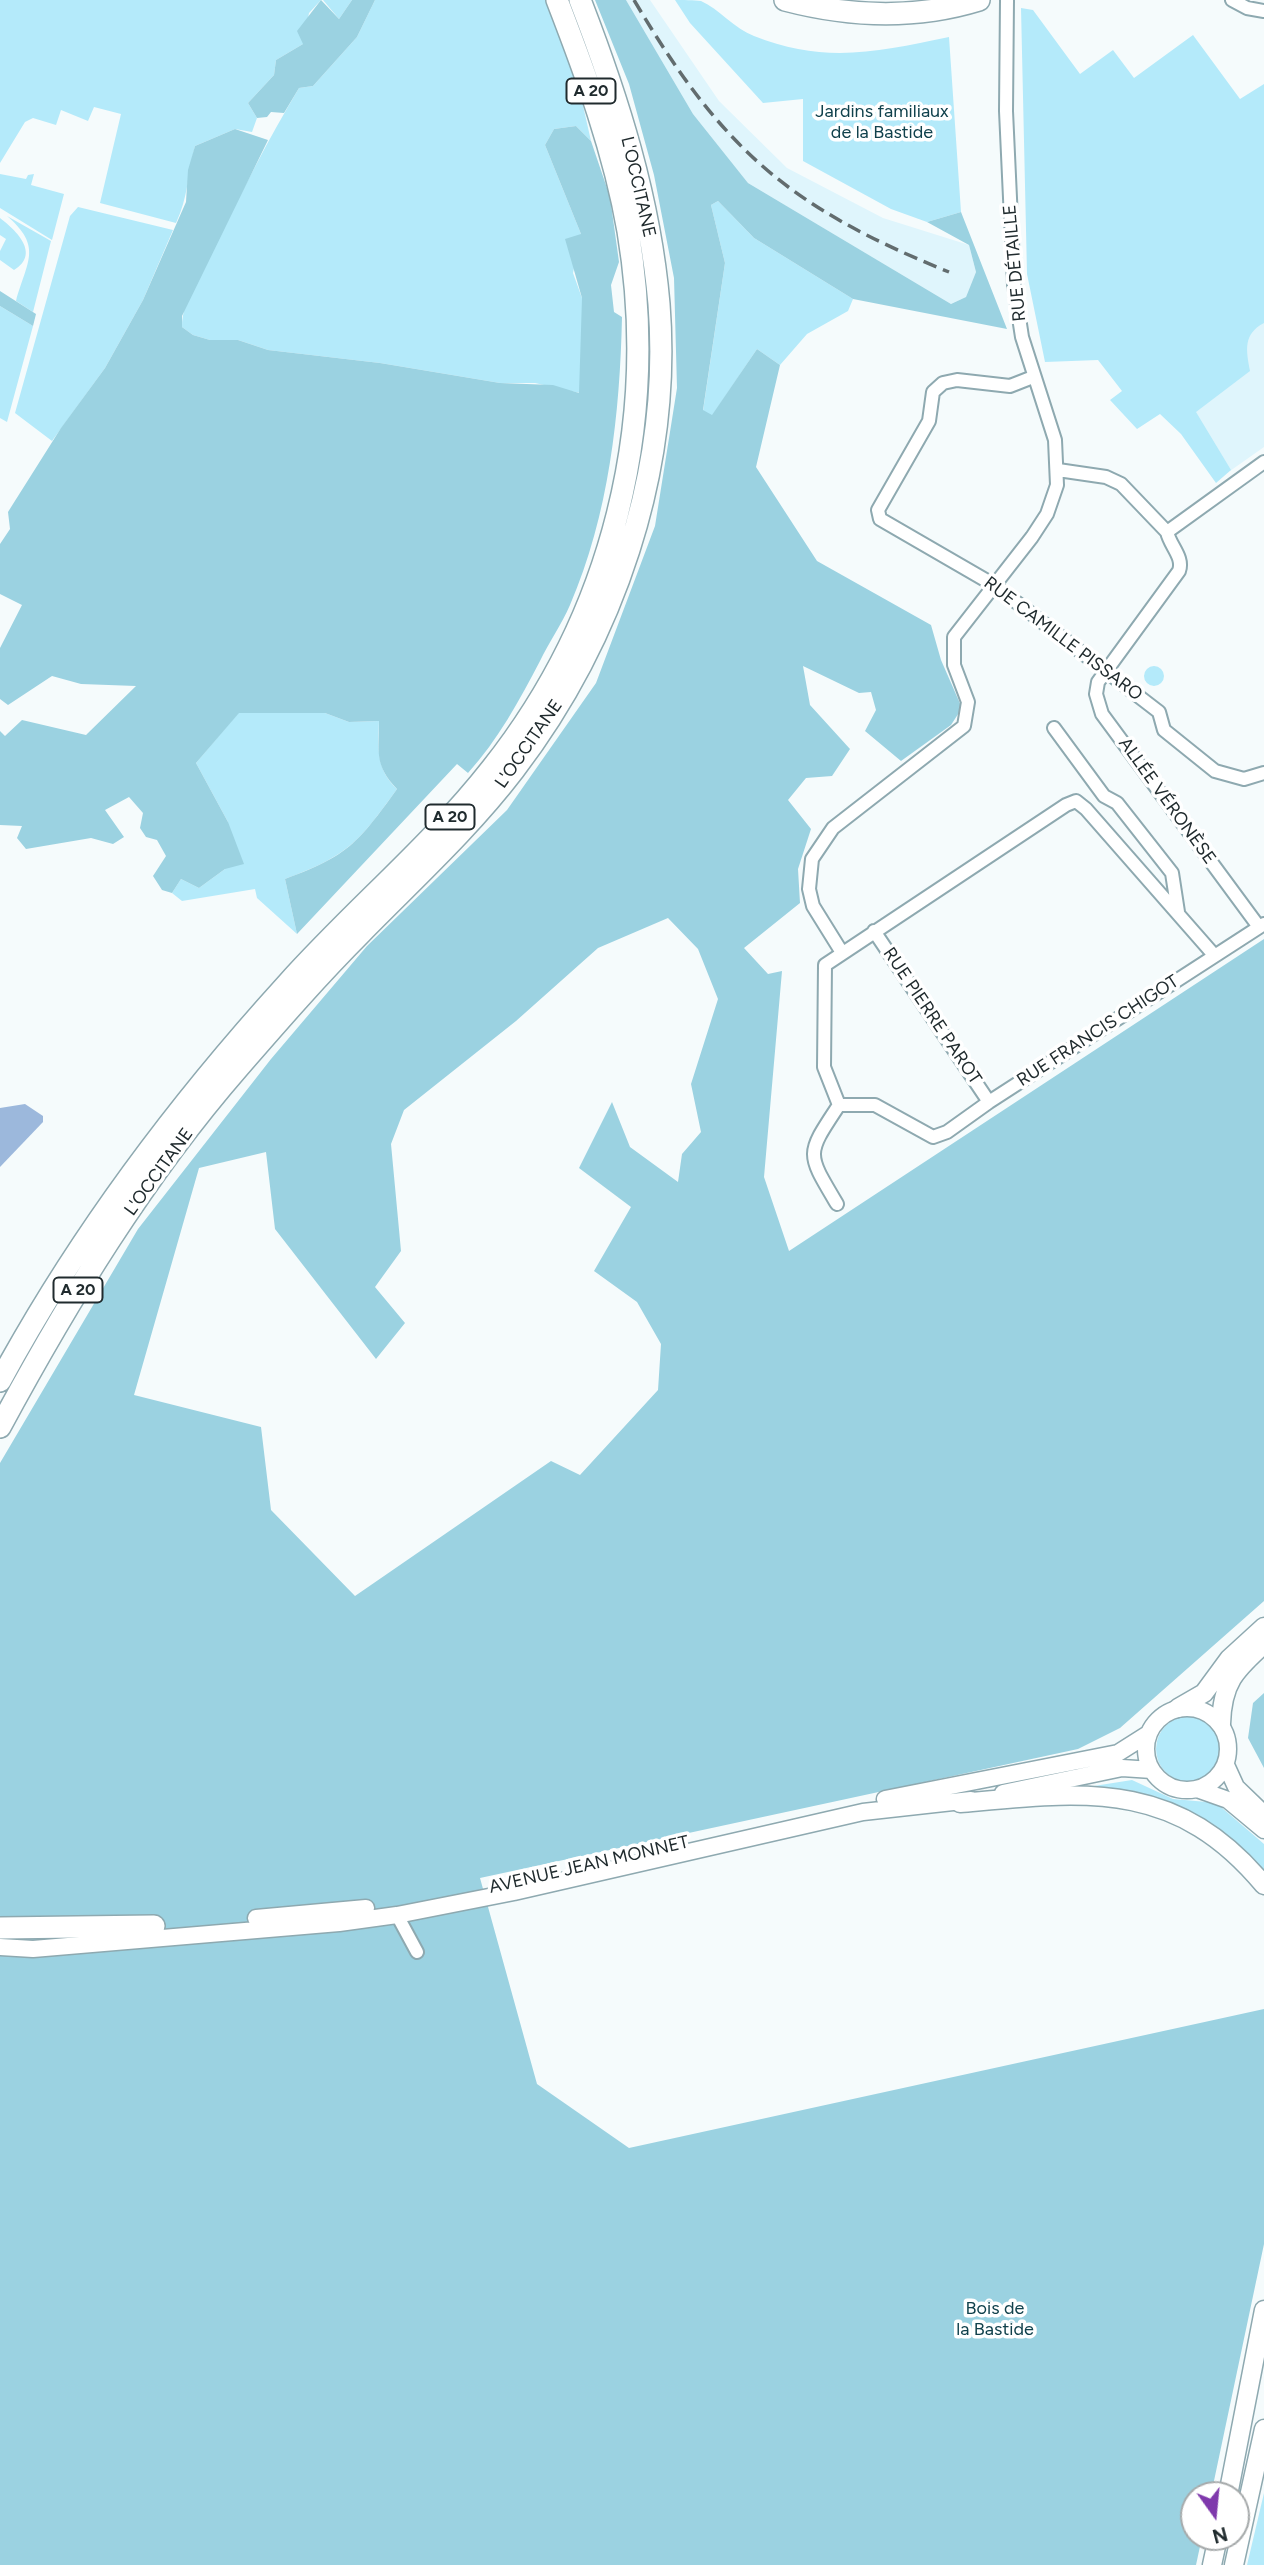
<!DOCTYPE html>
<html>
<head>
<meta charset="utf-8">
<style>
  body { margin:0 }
  #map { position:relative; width:1264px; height:2565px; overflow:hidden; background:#f5fbfc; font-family:Figtree,sans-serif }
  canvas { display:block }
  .north { position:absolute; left:1180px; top:2481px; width:70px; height:70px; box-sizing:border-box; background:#fff; border:2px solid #a6aaab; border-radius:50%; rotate:165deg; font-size:19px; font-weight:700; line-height:28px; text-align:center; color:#202b2e }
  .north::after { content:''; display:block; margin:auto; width:24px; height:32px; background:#7f39ac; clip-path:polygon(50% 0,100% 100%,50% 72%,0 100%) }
</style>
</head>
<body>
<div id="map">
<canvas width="1264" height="2565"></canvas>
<div class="north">N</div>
</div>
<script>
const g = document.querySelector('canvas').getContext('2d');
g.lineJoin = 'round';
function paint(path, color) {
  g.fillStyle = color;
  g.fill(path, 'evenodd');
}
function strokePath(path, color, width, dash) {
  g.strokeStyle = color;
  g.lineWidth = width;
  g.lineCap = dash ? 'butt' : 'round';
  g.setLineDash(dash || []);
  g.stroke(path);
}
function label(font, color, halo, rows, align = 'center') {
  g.font = font + ' Figtree,sans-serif';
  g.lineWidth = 7;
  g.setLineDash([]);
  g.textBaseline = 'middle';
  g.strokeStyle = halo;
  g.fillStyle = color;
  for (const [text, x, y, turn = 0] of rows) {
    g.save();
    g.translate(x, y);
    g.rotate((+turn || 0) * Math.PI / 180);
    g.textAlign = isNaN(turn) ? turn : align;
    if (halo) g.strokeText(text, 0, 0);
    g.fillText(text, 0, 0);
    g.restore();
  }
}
const built = new Path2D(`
  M 626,0 L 650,0 L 719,101 L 787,168 L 883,218 L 969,245 L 976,272 L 966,297 L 951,304 L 748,183 L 693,114 Z
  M 1264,311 L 1264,447 L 1230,471 L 1163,361 Z`);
const green = new Path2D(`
  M 0,0 L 321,0 L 309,13 L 303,44 L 276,60 L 274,75 L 248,103 L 257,118 L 252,132 L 235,129 L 195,146 C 188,173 188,198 176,223 L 100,203 L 121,114 L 94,107 L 88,121 L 61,110 L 56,125 L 33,118 L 25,122 L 0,163 Z
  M 323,0 L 352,0 L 339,19 Z
  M 375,0 L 548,0 L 577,79 L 591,141 L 576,126 L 554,129 L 545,145 L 581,234 L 573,273 L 582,298 L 584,317 L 580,393 L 535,383 L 500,383 L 380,363 L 268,350 L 238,340 L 210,340 L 193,335 L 182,327 C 182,299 203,268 216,244 C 242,191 269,138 299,88 L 313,86 L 357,37 Z
  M 675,0 C 682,0 695,0 701,1 C 719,9 735,29 754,36 C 824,64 878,52 949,37 L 961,212 L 927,222 L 891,209 L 803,161 L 803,99 L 763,103 L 690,23 Z
  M 1021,8 L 1033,10 L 1080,74 L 1113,50 L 1134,78 L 1193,35 L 1240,99 L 1264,84 L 1264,323 C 1243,334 1246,350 1250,371 L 1196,412 L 1231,470 L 1216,483 L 1181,434 L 1160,414 L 1137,429 L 1110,400 L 1122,391 L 1098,360 L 1045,362 L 1027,274 Z
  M 0,174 L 26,179 L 28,175 L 34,174 L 31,185 L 64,194 L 52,240 L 0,208 Z
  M 718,201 L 754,238 L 853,299 L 848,311 L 807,334 L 780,365 L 757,349 L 712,416 L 703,411 L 725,263 L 711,205 Z
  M 78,207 L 173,230 L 143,300 L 105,368 L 52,441 L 15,413 L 70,216 Z
  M 7,216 L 51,241 L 33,312 L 16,301 C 27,261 43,247 7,216 Z
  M 0,218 C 16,230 41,254 14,270 L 0,260 L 0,251 L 6,239 L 0,235 Z
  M 0,306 L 33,326 L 7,422 L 0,418 Z
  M1144 676a10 10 0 1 1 20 0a10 10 0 1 1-20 0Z
  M 239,712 L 325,713 L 349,722 L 379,721 C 378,749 376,769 397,789 C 358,843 349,855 285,879 L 297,934 L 257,898 L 255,889 L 182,901 L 172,893 L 181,879 L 199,888 L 225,869 L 228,822 L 196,763 Z
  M1156 1749a33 33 0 1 1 66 0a33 33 0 1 1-66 0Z
  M 1132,1780 L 1173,1799 L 1207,1802 L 1221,1807 L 1264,1844 L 1264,1874 C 1239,1839 1183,1804 1141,1795 C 1120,1790 1096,1791 1075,1789 Z
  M 1264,2493 L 1264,2565 L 1247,2565 Z`);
const forest = new Path2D(`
  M 321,0 L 339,19 L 352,0 L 375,0 L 357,37 L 313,86 L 299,88 L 284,113 L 271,112 L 267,117 L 257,118 L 248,103 L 274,75 L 276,60 L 303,44 L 297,31 Z
  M 595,0 L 626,0 L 693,114 L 748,183 L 951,304 L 966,297 L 976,272 L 969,245 L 927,222 L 961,212 L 1007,329 L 853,299 L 754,238 L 718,201 L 711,205 L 725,263 L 703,410 L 712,415 L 757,349 L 780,365 L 756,467 L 817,561 L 931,625 L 941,660 L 962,708 L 951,725 L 901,761 L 865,731 L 876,710 L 871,692 L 859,693 L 803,666 L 810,705 L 850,749 L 832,776 L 806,778 L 788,800 L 811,829 L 798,869 L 800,903 L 744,948 L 768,974 L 782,971 L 764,1177 L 789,1251 L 1264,939 L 1264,1601 L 1120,1728 L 1078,1749 L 480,1878 L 537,2084 L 629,2148 L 1264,2009 L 1264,2244 L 1211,2495 L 1194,2495 L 1194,2537 L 1202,2537 L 1196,2565 L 0,2565 L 0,1463 L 138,1229 L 271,1059 L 367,946 L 507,810 L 596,683 L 655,526 L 677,388 L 674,278 L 654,175 L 629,84 ZM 668,918 L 698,949 L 718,999 L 691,1084 L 701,1132 L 682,1154 L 678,1182 L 630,1147 L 612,1102 L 579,1168 L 631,1207 L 594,1271 L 637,1302 L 661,1344 L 658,1390 L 580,1475 L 551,1461 L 355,1596 L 271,1510 L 261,1427 L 134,1395 L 199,1168 L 266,1152 L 275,1229 L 376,1359 L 405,1323 L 375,1287 L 401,1251 L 391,1144 L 404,1110 L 516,1021 L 598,948 Z
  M 576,126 L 591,141 L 610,197 L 619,262 L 611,285 L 614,312 L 622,317 C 620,413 609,515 570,605 C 562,624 549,642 540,661 C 519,701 498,740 468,773 L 457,764 L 297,934 L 285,879 C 348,856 358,843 397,789 C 374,765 379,752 379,721 L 349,722 L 325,713 L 239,713 L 196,763 L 228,822 L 244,864 L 225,869 L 199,888 L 181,879 L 172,893 L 162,890 L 153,876 L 166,856 L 157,840 L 146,837 L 140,828 L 143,813 L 129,797 L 105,810 L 124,837 L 113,844 L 91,838 L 26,849 L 17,838 L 22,826 L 0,825 L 0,731 L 5,736 L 22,720 L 86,735 L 136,686 L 81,684 L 52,676 L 8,705 L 0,699 L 0,648 L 22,605 L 0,594 L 0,544 L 10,529 L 8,512 L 13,504 L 61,428 L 105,368 L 143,300 L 186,202 L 188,170 L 195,146 L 235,129 L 268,140 L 182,316 L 182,327 L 193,335 L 210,340 L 238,340 L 268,350 L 380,363 L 500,383 L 553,385 L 579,393 L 582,298 L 565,239 L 581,234 L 545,145 L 554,129 Z
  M 0,291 L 36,314 L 33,326 L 0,306 Z
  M 1264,1693 L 1264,1768 L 1248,1738 L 1253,1703 Z`);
const water = new Path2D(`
  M 25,1104 L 43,1116 L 43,1122 L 0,1167 L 0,1108 Z`);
const minor = new Path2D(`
  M 1232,0 L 1247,8 L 1264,11
  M 1033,377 L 1010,386 L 957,380 L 943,383 L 933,392 L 929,421 L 878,510 L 880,519 L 994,585 L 1159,712 L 1164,730 L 1215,771 L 1244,779 L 1264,773
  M 1058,470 L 1106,477 L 1121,484 L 1167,532 L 1264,462
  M 1167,532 C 1170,546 1184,557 1179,571 L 1098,682 L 1096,694 L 1102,714 L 1259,927
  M 1054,728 L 1104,796 L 1117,803 L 1172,873 L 1178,912
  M 874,931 L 989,1102
  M 841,951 L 813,906 L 809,889 L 812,859 L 833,828 L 964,726 L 968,702 L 954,665 L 954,637 L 1032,537 L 1047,514 L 1057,485 L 1055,440 L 1022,337 L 1014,285 L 1006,111 L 1007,0
  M 839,1105 L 824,1067 L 825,965 L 1066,805 L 1076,801 L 1086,809 L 1214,955
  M 837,1204 C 806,1152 806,1155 839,1105 L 875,1105 L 933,1137 L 947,1132 L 989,1102 L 1264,924
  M 397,1915 L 417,1952`);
const secondary = new Path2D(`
  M1146 1749a41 41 0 1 1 82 0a41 41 0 1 1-82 0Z
  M 1226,1765 L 1236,1787 L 1264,1814
  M 1197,1789 L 1228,1800 L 1264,1830
  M 1003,1793 L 1122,1768 L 1152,1770
  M 885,1799 L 1118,1753 L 1148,1734
  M 256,1918 L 366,1908
  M 0,1947 L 33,1949 L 339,1923 L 397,1915 L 514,1892 L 863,1812 L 971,1800`);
const primary = new Path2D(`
  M 1178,1708 L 1204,1693 L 1229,1659 L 1264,1627
  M 1221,1724 C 1222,1683 1235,1670 1264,1644
  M 960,1803 C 1084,1792 1175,1778 1264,1885
  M 1228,2495 L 1264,2310
  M 1212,2565 L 1218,2537
  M 1234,2565 L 1264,2429`);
const motorway = new Path2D(`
  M 785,0 C 850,17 914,20 979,0
  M 0,1381 C 78,1237 177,1105 287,984 C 353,910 431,846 492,768 C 613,615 660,423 628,231 C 614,151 586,75 557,0
  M 0,1427 C 68,1301 144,1176 238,1068 C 278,1022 318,976 361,933 C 413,880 469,829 514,770 C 614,639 672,470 659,304 C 650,199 618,98 580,0
  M 0,1928 L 154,1926`);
const rail = new Path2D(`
  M 634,0 C 722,149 788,207 949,272`);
const shields = [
  [591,91,49],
  [450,817,49],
  [78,1290,49]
];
const shieldNames = [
  ["A 20",591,91],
  ["A 20",450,817],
  ["A 20",78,1290]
];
const parkNames = [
  ["Jardins familiaux",882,112],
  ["de la Bastide",882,133],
  ["Bois de",995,2309],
  ["la Bastide",995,2330]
];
const streetNames = [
  ["L'OCCITANE",638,187,77],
  ["RUE DÉTAILLE",1015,263,-95],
  ["RUE CAMILLE PISSARO",1063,639,37],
  ["L'OCCITANE",529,744,-55],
  ["ALLÉE VÉRONÈSE",1167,801,54],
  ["RUE PIERRE PAROT",932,1016,56],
  ["RUE FRANCIS CHIGOT",1098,1031,-33],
  ["L'OCCITANE",159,1172,-54],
  ["AVENUE JEAN MONNET",589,1865,-13]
];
paint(built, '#dff5fc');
paint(green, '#b4eafa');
paint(forest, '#9bd2e1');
paint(water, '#9cb8dc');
strokePath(minor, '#8ea9b0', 16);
strokePath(secondary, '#8ea9b0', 19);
strokePath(primary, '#8ea9b0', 21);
strokePath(motorway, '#8ea9b0', 24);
strokePath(minor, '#fff', 12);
strokePath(secondary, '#fff', 16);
strokePath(primary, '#fff', 18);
strokePath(motorway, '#fff', 21);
strokePath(rail, '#626c6e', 3.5, [14, 7]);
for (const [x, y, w] of shields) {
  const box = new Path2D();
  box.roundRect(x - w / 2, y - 12.5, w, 25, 5);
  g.fillStyle = '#fff';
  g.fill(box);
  strokePath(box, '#202b2e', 2);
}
label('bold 16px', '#202b2e', null, shieldNames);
label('18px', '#10414c', '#fff', parkNames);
label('18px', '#202b2e', '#fff', streetNames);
</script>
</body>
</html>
